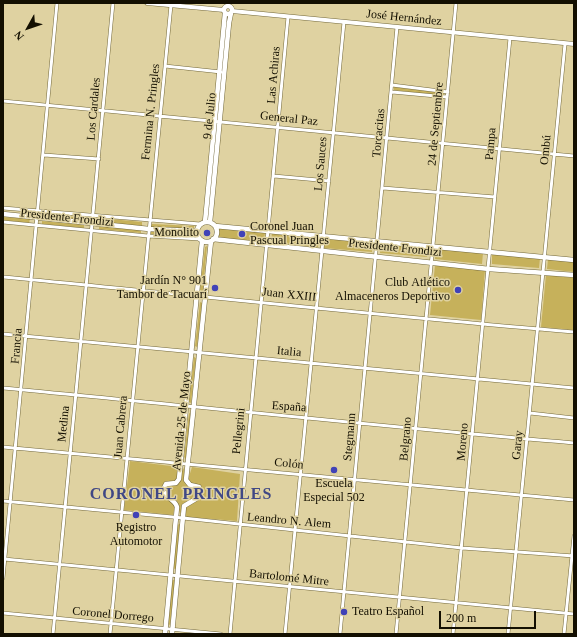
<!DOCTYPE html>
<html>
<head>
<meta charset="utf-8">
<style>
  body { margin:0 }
  #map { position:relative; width:577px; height:637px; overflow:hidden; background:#dfd2a1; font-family:Georgia,serif }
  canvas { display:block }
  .frame { position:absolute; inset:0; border:4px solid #130f01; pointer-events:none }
  .north { position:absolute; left:8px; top:8px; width:40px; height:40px; -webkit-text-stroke:3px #dfd2a1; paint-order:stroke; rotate:230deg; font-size:11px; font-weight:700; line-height:16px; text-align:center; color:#130f01 }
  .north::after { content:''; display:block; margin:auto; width:14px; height:18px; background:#130f01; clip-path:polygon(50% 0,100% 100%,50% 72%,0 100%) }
  .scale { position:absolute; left:439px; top:611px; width:97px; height:18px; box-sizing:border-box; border:2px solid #130f01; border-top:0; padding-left:5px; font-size:12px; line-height:14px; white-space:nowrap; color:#130f01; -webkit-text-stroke:3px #dfd2a1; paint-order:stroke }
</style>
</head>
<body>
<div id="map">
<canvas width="577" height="637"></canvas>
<div class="frame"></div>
<div class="north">N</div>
<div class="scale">200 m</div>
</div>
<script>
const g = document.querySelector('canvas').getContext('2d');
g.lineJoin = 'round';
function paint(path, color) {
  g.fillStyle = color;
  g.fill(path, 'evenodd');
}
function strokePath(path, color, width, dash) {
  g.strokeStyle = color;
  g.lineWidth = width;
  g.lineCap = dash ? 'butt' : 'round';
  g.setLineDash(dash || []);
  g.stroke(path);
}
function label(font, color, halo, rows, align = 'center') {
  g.font = font + ' Georgia,serif';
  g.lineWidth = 3;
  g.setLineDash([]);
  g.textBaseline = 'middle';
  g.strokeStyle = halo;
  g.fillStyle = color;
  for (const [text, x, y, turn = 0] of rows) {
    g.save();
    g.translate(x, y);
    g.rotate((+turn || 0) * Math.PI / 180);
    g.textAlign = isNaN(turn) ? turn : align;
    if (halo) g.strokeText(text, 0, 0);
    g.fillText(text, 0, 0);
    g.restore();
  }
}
const green = new Path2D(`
  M 394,87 L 444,93 L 443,96 L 394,90 Z
  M 43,214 L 85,218 L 85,221 L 42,217 Z
  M 3,217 L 30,219 L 29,223 L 3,220 Z
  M 100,218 L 142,222 L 142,226 L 99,222 Z
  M 42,221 L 84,225 L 84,228 L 42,224 Z
  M 152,224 L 194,226 L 194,229 L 151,227 Z
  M 99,226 L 141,230 L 141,233 L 99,229 Z
  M 218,228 L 265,232 L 264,242 L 217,238 Z
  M 151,231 L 194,233 L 193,236 L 151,234 Z
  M 272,233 L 319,237 L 318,247 L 271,243 Z
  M 325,238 L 372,242 L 372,252 L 324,248 Z
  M 381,243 L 428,247 L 427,257 L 380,253 Z
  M 207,246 L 203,290 L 202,291 L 200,290 L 205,247 Z
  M 436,249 L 483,253 L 482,264 L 435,259 Z
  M 492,254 L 540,258 L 539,268 L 492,264 Z
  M 548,259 L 574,261 L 574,272 L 547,269 Z
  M 435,265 L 485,270 L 481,320 L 430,315 Z
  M 546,275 L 574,278 L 574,330 L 541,327 Z
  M 200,302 L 202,303 L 197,347 L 195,346 Z
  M 194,357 L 196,358 L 191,403 L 189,402 Z
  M 189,413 L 191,414 L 186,459 L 184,457 Z
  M 130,461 L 179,467 L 177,480 L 165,482 L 162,488 L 175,505 L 173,515 L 124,510 Z
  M 192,467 L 240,474 L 237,521 L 187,517 L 185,515 L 185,506 L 202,493 L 188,480 Z
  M 184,468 L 185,479 L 200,492 L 197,497 L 184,503 L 180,514 L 178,505 L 164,490 L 167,485 L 174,484 Z
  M 180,524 L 176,569 L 175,569 L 173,568 L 177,525 Z
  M 172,580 L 175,580 L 170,625 L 168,624 Z`);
const minor = new Path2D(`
  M 165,66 L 221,72
  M 392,85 L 448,92
  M 392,92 L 447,97
  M 3,101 L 574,156
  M 44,155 L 99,159
  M 274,176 L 329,181
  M 383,188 L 495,197
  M 3,208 L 200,224
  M 3,222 L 148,236 L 200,239
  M 3,277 C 193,295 384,316 574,332
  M 3,334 L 574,388
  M 3,388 C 193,406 383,427 574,443
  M 530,413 L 574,418
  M 3,447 L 574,500
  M 3,501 L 183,518 L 462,548 L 574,556
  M 4,559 L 574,614
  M 3,578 L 57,3
  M 3,613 L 221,634
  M 53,634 L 113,3
  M 110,634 L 171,5
  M 230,634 L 288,17
  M 285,634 L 344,22
  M 340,634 L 397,27
  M 396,634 L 456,3
  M 453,634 L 510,38
  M 508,634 L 565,44
  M 564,634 L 574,536`);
const tertiary = new Path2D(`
  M 147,3 L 224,10
  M 232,11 L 574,44`);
const secondary = new Path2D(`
  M224 10a4 4 0 1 1 8 0a4 4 0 1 1-8 0Z
  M 3,214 L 149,229 L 197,231
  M197 232a10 10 0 1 1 20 0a10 10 0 1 1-20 0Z
  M 205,222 L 225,13
  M 210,222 L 229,23 L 231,13
  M 215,226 L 574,260
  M 213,239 L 489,269 L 574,275
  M 165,634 L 177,507 C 175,499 165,498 163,490 L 166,484 L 176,483 L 179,479 L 202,241
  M 172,634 L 184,506 L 199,497 L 201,493 L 199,487 L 190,485 L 186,480 L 211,241`);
const markers = [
  [207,233,4,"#4042b7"],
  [242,234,4,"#4042b7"],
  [215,288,4,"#4042b7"],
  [458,290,4,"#4042b7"],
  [334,470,4,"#4042b7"],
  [136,515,4,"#4042b7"],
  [344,612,4,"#4042b7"]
];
const streetNames = [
  ["José Hernández",404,18,6],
  ["Las Achiras",274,75,-85],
  ["Los Cardales",94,109,-85],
  ["Fermina N. Pringles",151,112,-84],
  ["9 de Julio",210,116,-84],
  ["General Paz",289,119,6],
  ["24 de Septiembre",436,124,-85],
  ["Torcacitas",379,133,-85],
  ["Pampa",491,144,-85],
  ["Ombú",546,150,-85],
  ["Los Sauces",321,164,-85],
  ["Presidente Frondizi",67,218,6],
  ["Presidente Frondizi",395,248,6],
  ["Juan XXIII",289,295,6],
  ["Francia",17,346,-85],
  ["Italia",289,352,5],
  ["España",289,407,4],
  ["Avenida 25 de Mayo",182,421,-84],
  ["Medina",64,424,-84],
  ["Juan Cabrera",121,427,-85],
  ["Pellegrini",239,431,-84],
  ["Stegmann",350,437,-85],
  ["Belgrano",406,439,-85],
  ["Moreno",463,442,-85],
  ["Garay",518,445,-85],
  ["Colón",289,464,5],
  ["Leandro N. Alem",289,521,5],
  ["Bartolomé Mitre",289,578,6],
  ["Coronel Dorrego",113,615,5]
];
const poiNames = [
  ["Coronel Juan",250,227,"left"],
  ["Pascual Pringles",250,241,"left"],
  ["Monolito",199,233],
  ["Jardín N° 901",207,281],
  ["Tambor de Tacuarí",207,295],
  ["Club Atlético",450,283],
  ["Almaceneros Deportivo",450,297],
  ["Escuela",334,484,"center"],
  ["Especial 502",334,498,"center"],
  ["Registro",136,528,"center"],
  ["Automotor",136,542,"center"],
  ["Teatro Español",352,612,"left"]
];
const districtNames = [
  ["CORONEL PRINGLES",181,495]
];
paint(green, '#c6b15b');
strokePath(minor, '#73683a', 4);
strokePath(tertiary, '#73683a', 5);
strokePath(secondary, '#73683a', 5.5);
strokePath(minor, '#fff', 3);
strokePath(tertiary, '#fff', 4);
strokePath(secondary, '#fff', 4.5);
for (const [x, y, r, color] of markers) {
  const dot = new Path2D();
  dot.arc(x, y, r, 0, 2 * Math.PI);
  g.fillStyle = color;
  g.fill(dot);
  strokePath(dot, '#dfd2a1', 1.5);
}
label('12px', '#130f01', '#dfd2a1', streetNames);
label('12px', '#130f01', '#dfd2a1', poiNames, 'right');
g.letterSpacing = '1px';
label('bold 16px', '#404885', '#dfd2a1', districtNames);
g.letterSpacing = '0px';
</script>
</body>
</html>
